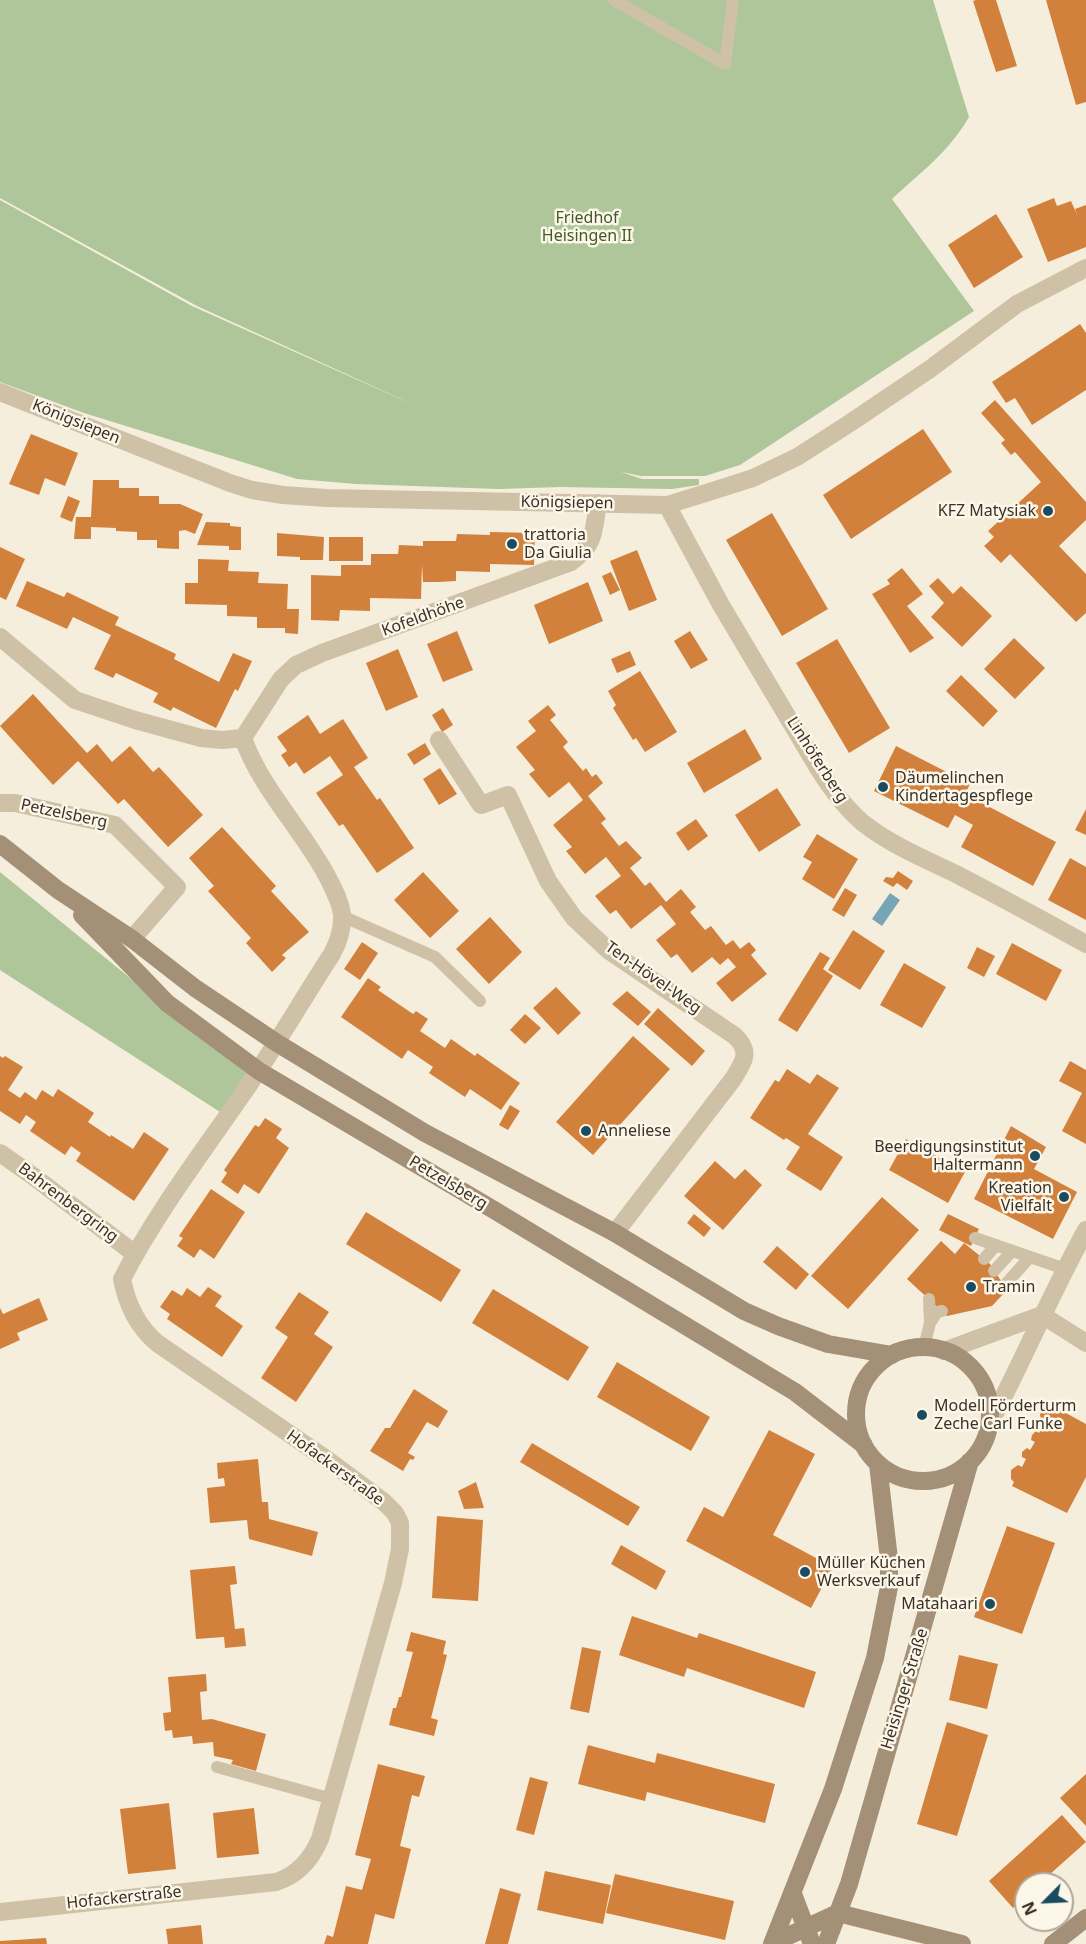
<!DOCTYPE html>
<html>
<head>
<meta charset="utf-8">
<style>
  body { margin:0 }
  #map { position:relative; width:1086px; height:1944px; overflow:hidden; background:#f5eedc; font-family:"Noto Sans",sans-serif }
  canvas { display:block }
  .north { position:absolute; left:1014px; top:1872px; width:60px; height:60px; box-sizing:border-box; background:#fcf7e9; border:2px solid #aea89c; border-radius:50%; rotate:246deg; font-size:16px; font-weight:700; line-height:24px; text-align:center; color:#3a3128 }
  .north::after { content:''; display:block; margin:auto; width:21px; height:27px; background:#194c60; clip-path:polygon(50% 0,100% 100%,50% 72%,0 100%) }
</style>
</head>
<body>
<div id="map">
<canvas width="1086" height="1944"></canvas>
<div class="north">N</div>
</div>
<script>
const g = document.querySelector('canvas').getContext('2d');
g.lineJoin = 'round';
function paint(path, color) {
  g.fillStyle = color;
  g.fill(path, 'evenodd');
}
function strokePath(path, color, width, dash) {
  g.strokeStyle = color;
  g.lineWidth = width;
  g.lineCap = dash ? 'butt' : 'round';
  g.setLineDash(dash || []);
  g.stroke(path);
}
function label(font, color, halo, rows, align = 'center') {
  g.font = font + ' "Noto Sans",sans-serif';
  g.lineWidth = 5;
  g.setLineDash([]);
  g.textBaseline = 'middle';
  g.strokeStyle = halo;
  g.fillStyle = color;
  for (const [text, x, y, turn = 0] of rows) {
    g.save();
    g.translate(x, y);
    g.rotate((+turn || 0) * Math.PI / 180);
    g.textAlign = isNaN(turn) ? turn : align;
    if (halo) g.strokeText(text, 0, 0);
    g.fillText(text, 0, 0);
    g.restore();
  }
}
const green = new Path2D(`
  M 0,0 L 933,0 L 969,117 C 948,153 922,171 892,199 L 974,311 L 740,465 L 705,476 L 641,476 L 621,472 L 642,479 L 699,479 L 699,485 L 672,489 L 560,487 L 499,489 L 356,484 L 297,479 L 84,413 L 0,382 L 0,200 L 192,306 L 423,409 L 197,306 L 0,198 Z
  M 0,872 L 249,1075 L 220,1112 L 0,970 Z`);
const water = new Path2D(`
  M 890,893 L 900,900 L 882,926 L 872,919 Z`);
const building = new Path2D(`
  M 976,0 L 996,0 L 1017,66 L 996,72 L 973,1 Z
  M 1046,0 L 1086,0 L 1086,102 L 1076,105 Z
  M 1054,198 L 1057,206 L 1071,201 L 1078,217 L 1075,209 L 1086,205 L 1086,247 L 1048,262 L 1027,209 Z
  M 996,214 L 1023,257 L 974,288 L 948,245 Z
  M 1080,324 L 1086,333 L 1086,390 L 1032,425 L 1015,398 L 1006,403 L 992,382 Z
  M 995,400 L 1086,502 L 1086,520 L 1059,546 L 1086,574 L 1086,613 L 1076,622 L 1010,554 L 1001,563 L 984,546 L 994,537 L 988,531 L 1041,482 L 1015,452 L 1011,455 L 1001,443 L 1005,440 L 981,413 Z
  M 923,429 L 952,472 L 851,539 L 823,495 Z
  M 31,434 L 78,453 L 65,486 L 45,478 L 39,495 L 9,484 Z
  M 93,480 L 119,480 L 119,488 L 139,488 L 139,496 L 159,496 L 159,504 L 180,504 L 203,514 L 195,534 L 185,530 L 179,531 L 179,549 L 157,548 L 157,540 L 137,540 L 137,532 L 116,531 L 116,528 L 91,527 L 91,539 L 74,539 L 76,517 L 91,517 Z
  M 68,496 L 80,501 L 72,522 L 60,517 Z
  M 772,513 L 828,609 L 782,636 L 726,540 Z
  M 206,522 L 230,523 L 230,526 L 241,527 L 241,550 L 229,550 L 229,546 L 197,545 Z
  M 490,532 L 535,533 L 534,565 L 490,564 L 490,572 L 456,571 L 456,581 L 439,582 L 423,582 L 422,564 L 421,599 L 370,598 L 370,611 L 340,610 L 339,621 L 311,620 L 311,575 L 341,576 L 341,565 L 371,565 L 371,554 L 398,554 L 399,545 L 423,546 L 423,541 L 456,541 L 457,534 L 490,535 Z
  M 277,533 L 324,537 L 323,560 L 300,560 L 300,557 L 277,556 Z
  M 329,537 L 363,537 L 363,561 L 329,561 Z
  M 0,547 L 25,559 L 6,600 L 0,597 Z
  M 637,550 L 657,600 L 629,611 L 610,561 Z
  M 198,559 L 229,560 L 228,571 L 259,572 L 258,583 L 288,584 L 287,609 L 299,609 L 298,634 L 285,633 L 285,628 L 257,628 L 257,617 L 227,616 L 227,605 L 185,604 L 185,583 L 198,583 Z
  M 902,568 L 923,594 L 907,606 L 934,638 L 910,653 L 872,594 L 890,584 L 887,580 Z
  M 611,572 L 620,590 L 610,595 L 602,576 Z
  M 938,578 L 953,594 L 961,586 L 992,616 L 962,647 L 931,617 L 944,603 L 929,586 Z
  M 27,581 L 64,597 L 67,592 L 119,617 L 115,625 L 176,654 L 174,659 L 219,682 L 233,653 L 252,661 L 238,691 L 235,689 L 216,728 L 173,707 L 171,711 L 153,702 L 158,693 L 116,673 L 113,678 L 94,669 L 111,635 L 73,617 L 67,629 L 16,606 Z
  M 588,582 L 603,621 L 549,644 L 534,605 Z
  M 457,631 L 473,670 L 443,682 L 427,644 Z
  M 690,631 L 708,660 L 691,669 L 674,641 Z
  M 1014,638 L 1045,668 L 1015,699 L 984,669 Z
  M 837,639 L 890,728 L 849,753 L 796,663 Z
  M 398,649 L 418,697 L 386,711 L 366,663 Z
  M 630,651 L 636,665 L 617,673 L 611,659 Z
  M 640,671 L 677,732 L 645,752 L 636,738 L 633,740 L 613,708 L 616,705 L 608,691 Z
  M 961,675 L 998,711 L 983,727 L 946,691 Z
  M 33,694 L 87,753 L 97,744 L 112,762 L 130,746 L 153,772 L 159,767 L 203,815 L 168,847 L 124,799 L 118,804 L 78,761 L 53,785 L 0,726 Z
  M 548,705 L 556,715 L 550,720 L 568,742 L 563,747 L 583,771 L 586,768 L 592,777 L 596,774 L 603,783 L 588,796 L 606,819 L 601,823 L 619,846 L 626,841 L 642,858 L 630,868 L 645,886 L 650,882 L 666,902 L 681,889 L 696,907 L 690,912 L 705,930 L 711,926 L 726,945 L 733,940 L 740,949 L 749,942 L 756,950 L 751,955 L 767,974 L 732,1002 L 716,983 L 736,967 L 728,958 L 720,965 L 712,957 L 692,973 L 677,954 L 671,958 L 656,940 L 676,924 L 661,905 L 631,929 L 616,910 L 610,914 L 595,896 L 621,876 L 606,857 L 585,874 L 566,851 L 572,847 L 553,825 L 583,800 L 569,782 L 549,798 L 529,774 L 535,770 L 516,747 L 536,731 L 528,721 Z
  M 443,708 L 453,725 L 442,732 L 432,715 Z
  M 308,715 L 320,734 L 343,719 L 368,758 L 354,767 L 377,800 L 380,798 L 414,848 L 377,873 L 343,824 L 339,826 L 316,793 L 343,775 L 330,756 L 304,774 L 296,762 L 289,767 L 281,755 L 287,751 L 277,737 Z
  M 745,729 L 762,759 L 704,793 L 687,763 Z
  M 425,743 L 431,754 L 414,765 L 407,754 Z
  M 896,746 L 970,784 L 965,794 L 1056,842 L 1033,886 L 961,847 L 973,825 L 955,815 L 948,828 L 874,791 Z
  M 440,768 L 457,794 L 439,805 L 423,779 Z
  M 777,788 L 801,825 L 759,852 L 735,815 Z
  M 1086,809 L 1086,835 L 1075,830 Z
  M 696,819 L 708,836 L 688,851 L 676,833 Z
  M 222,827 L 276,886 L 271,891 L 309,932 L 282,955 L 286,958 L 272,972 L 246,943 L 251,938 L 208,891 L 214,886 L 189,858 Z
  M 817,834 L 858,859 L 834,899 L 802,879 L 812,862 L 803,857 Z
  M 1070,858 L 1086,867 L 1086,920 L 1048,900 Z
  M 898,871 L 913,881 L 907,890 L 897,883 L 893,887 L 883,881 L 886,877 L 893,878 Z
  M 423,872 L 459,911 L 430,938 L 394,900 Z
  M 845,888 L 857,895 L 844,917 L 832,910 Z
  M 490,917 L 522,952 L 489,984 L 456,949 Z
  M 853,930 L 885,951 L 860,990 L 828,970 Z
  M 362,942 L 378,953 L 360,980 L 344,969 Z
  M 1012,943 L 1062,970 L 1046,1001 L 996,974 Z
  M 977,947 L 995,956 L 984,977 L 967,968 Z
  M 820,952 L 830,958 L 823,969 L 833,976 L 797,1032 L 778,1020 Z
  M 904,963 L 946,987 L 922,1028 L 880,1005 Z
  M 368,978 L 381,987 L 378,990 L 413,1014 L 416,1011 L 428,1019 L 420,1031 L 445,1048 L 451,1039 L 475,1056 L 477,1053 L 520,1083 L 501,1110 L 470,1089 L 465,1097 L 429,1073 L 433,1067 L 408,1050 L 402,1059 L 341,1017 Z
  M 556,987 L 581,1013 L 558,1035 L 533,1008 Z
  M 627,991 L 651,1012 L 638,1026 L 612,1004 Z
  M 658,1008 L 705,1051 L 692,1066 L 644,1024 Z
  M 525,1014 L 541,1028 L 525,1044 L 510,1030 Z
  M 633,1036 L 670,1069 L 593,1155 L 556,1122 Z
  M 0,1056 L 3,1058 L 5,1056 L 23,1067 L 8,1090 L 20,1098 L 25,1092 L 36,1100 L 42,1090 L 53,1097 L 58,1089 L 94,1113 L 88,1122 L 110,1137 L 111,1135 L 133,1149 L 144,1132 L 169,1149 L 134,1201 L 76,1161 L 81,1153 L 71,1146 L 65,1155 L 30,1131 L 36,1122 L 26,1115 L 20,1124 L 0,1111 Z
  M 1070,1061 L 1086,1070 L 1086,1144 L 1062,1131 L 1082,1093 L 1059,1081 Z
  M 787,1069 L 810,1084 L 817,1074 L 839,1088 L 808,1134 L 843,1157 L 821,1191 L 786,1169 L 800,1147 L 786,1138 L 784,1140 L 750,1118 L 775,1080 L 779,1082 Z
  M 510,1105 L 520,1111 L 508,1130 L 499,1125 Z
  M 265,1118 L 282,1129 L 276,1138 L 289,1148 L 259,1194 L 244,1184 L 238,1194 L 221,1182 L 227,1173 L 224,1170 L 255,1125 L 259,1127 Z
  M 1011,1126 L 1046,1147 L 1034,1169 L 1077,1192 L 1053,1239 L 974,1199 Z
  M 906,1139 L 965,1172 L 948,1203 L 889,1170 Z
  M 715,1161 L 735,1179 L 745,1169 L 762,1185 L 723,1230 L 684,1196 Z
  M 211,1189 L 245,1212 L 214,1259 L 200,1249 L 194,1258 L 177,1246 L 183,1238 L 179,1236 Z
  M 882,1197 L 919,1230 L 848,1309 L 811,1276 Z
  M 366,1212 L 461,1270 L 441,1302 L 346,1244 Z
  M 694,1214 L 711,1228 L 704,1237 L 687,1223 Z
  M 948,1214 L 979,1229 L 971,1246 L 939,1230 Z
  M 941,1241 L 955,1254 L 964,1243 L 990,1264 L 1007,1290 L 992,1306 L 947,1316 L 907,1279 Z
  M 777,1246 L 809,1274 L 796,1290 L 763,1262 Z
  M 208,1287 L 222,1296 L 215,1306 L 243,1326 L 222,1357 L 167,1319 L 170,1314 L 160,1307 L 172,1290 L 182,1296 L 187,1288 L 200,1297 Z
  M 493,1289 L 589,1347 L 568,1381 L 472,1323 Z
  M 299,1292 L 329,1312 L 314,1334 L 333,1347 L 296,1402 L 261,1378 L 288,1337 L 275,1328 Z
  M 39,1298 L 48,1320 L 17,1333 L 20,1340 L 0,1349 L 0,1308 L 3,1314 Z
  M 617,1362 L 710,1417 L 691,1451 L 597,1397 Z
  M 414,1389 L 448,1411 L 438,1428 L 427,1422 L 408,1453 L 415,1457 L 413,1460 L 410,1459 L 403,1471 L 370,1451 L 385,1428 L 390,1428 Z
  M 1053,1406 L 1086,1424 L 1086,1477 L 1067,1513 L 1012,1486 L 1014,1482 L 1011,1479 L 1011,1470 L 1018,1465 L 1022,1467 L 1026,1459 L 1022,1457 L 1022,1452 L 1027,1448 L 1030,1450 L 1035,1442 L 1031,1440 L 1032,1435 L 1036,1431 L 1039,1433 L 1044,1424 L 1041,1422 L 1040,1414 L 1048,1408 L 1051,1410 Z
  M 769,1430 L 815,1454 L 773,1535 L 833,1567 L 811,1608 L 686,1541 L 704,1507 L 723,1517 Z
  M 532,1443 L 640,1507 L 628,1526 L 520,1462 Z
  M 258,1459 L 262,1502 L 268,1502 L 269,1519 L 318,1532 L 312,1556 L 249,1539 L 247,1520 L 210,1523 L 207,1488 L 225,1486 L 224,1478 L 218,1479 L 217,1463 Z
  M 476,1482 L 484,1508 L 464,1509 L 458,1491 Z
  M 437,1516 L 483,1520 L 478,1601 L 432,1598 Z
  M 1007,1526 L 1055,1543 L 1022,1634 L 974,1617 Z
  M 621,1545 L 666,1571 L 656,1590 L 611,1564 Z
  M 235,1566 L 237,1584 L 230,1585 L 235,1629 L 244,1628 L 246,1646 L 225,1648 L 224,1637 L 196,1639 L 190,1570 Z
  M 632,1616 L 697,1638 L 699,1633 L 816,1672 L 804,1708 L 687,1668 L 684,1677 L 619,1655 Z
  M 411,1632 L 446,1641 L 443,1654 L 447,1655 L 431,1718 L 438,1720 L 434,1736 L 389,1725 L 393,1708 L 396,1708 L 399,1697 L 401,1697 L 413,1652 L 406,1651 Z
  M 582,1647 L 601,1651 L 589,1713 L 570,1709 Z
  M 959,1655 L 998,1664 L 987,1709 L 949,1700 Z
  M 206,1674 L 207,1691 L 200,1692 L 202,1720 L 212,1719 L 266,1734 L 256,1771 L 231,1764 L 233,1760 L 214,1756 L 213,1742 L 193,1744 L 192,1736 L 173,1738 L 172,1730 L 165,1731 L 163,1713 L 171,1712 L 168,1677 Z
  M 947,1722 L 988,1735 L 957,1836 L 917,1824 Z
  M 588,1745 L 655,1763 L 657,1753 L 775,1784 L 765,1823 L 647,1792 L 645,1801 L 578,1784 Z
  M 378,1764 L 425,1776 L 419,1797 L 412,1795 L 400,1846 L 411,1849 L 394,1919 L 375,1914 L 368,1944 L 324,1944 L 327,1935 L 333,1937 L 346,1886 L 362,1890 L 371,1859 L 355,1855 Z
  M 1086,1774 L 1086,1826 L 1060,1798 Z
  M 530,1777 L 548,1782 L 534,1835 L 516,1830 Z
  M 169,1803 L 176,1869 L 128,1874 L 120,1809 Z
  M 254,1808 L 259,1854 L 217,1858 L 213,1813 Z
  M 1062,1815 L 1086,1842 L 1039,1884 L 1026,1884 L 1026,1896 L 1013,1908 L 989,1881 Z
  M 545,1871 L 611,1885 L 603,1924 L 537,1910 Z
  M 615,1874 L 734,1901 L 725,1940 L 606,1913 Z
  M 500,1888 L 521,1894 L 508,1944 L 485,1944 Z
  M 201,1925 L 203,1944 L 168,1944 L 166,1929 Z
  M 46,1938 L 47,1944 L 0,1944 L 0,1941 Z`);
const lane = new Path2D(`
  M 614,0 L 725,64 L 733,0
  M 342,916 L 435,957 L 480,1001
  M 975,1238 L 1065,1269
  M 984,1259 L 996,1245
  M 994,1271 L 1012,1251
  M 1004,1286 L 1030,1257
  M 930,1323 L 937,1312 L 942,1311
  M 924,1347 L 930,1323 L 929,1299
  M 217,1767 L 332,1799`);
const street = new Path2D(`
  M 0,392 L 230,483 L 252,490 L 283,495 L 326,498 L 667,505 L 706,493 L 753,478 L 797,457 L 850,423 L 930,369 L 1017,304 L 1086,268
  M 667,505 L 721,605 L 812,758 C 826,782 842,805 863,823 C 891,845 925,859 956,874 C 1000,897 1043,920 1086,944
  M 0,637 L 75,700 L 135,720 L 201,738 L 222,740 L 243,738
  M 243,738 L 281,679 L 296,665 L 322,653 L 571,562 C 596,543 593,532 598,503
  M 439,740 L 481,805 L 508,795 L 548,881 L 574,918 L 608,950 L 735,1036 C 752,1052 743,1063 733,1079 L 615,1233
  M 0,803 L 15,803 L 115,825 L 177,887 L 132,939
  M 0,1153 L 33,1176 L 135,1254
  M 1042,1315 L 1086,1343
  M 944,1351 L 1042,1315
  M 990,1423 C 1024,1359 1051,1293 1086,1230
  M 0,1912 L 276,1882 C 298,1875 311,1860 320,1839 L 393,1583 L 400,1549 L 400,1523 L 395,1513 L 384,1502 L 329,1461 L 157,1343 C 137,1326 127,1305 122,1279 C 156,1213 202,1153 244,1092 C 275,1047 302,1000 332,954 C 339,941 343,929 342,914 C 340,900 333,888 327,876 C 302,829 261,789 243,738`);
const secondary = new Path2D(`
  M 0,844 L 58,890 L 132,939 L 195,988 L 277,1043 L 425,1133 L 615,1233 L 744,1311 L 778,1326 L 828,1344 L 892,1355
  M 82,915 L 167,1003 L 259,1071 L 494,1210 L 795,1392 L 864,1445
  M856 1414a67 67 0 1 1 134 0a67 67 0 1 1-134 0Z
  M 793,1894 L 812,1944
  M 773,1943 L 838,1913 L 962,1944
  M 772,1944 L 833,1789 L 875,1658 L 889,1587 L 889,1559 L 878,1464
  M 826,1944 L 849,1884 L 970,1461
  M 1053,1944 L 1086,1918`);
const markers = [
  [1048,511,6,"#194c60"],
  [512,544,6,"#194c60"],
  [883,787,6,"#194c60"],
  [586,1131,6,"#194c60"],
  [1035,1156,6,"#194c60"],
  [1064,1197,6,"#194c60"],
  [971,1287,6,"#194c60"],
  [922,1415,6,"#194c60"],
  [805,1572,6,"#194c60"],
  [990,1604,6,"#194c60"]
];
const parkNames = [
  ["Friedhof",587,218],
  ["Heisingen II",587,236]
];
const streetNames = [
  ["Königsiepen",76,422,22],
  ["Königsiepen",567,503,1],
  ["Kofeldhöhe",423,617,-20],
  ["Linhöferberg",817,760,57],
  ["Petzelsberg",64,814,12],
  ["Ten-Hövel-Weg",653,978,35],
  ["Petzelsberg",448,1183,31],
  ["Bahrenbergring",68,1203,37],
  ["Hofackerstraße",335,1468,36],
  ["Heisinger Straße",905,1689,-73],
  ["Hofackerstraße",124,1898,-6]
];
const poiNames = [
  ["KFZ Matysiak",1036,511,"right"],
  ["trattoria",524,535],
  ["Da Giulia",524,553],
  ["Däumelinchen",895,778],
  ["Kindertagespflege",895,796],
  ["Anneliese",598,1131],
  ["Beerdigungsinstitut",1023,1147,"right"],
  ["Haltermann",1023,1165,"right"],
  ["Kreation",1052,1188,"right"],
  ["Vielfalt",1052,1206,"right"],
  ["Tramin",983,1287],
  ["Modell Förderturm",934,1406],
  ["Zeche Carl Funke",934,1424],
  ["Müller Küchen",817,1563],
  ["Werksverkauf",817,1581],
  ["Matahaari",978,1604,"right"]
];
paint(green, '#aec69a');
paint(water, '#78a5b5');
paint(building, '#d2813c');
strokePath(lane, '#cec1a6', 12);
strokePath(street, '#cec1a6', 18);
strokePath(secondary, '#a39077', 18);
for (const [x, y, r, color] of markers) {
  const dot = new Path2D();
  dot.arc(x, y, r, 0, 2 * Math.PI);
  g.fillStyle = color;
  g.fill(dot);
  strokePath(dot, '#fcf7e9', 2);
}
label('16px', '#3e5b29', '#fcf7e9', parkNames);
label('16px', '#3a3128', '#fcf7e9', streetNames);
label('16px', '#3a3128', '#fcf7e9', poiNames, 'left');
</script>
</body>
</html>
